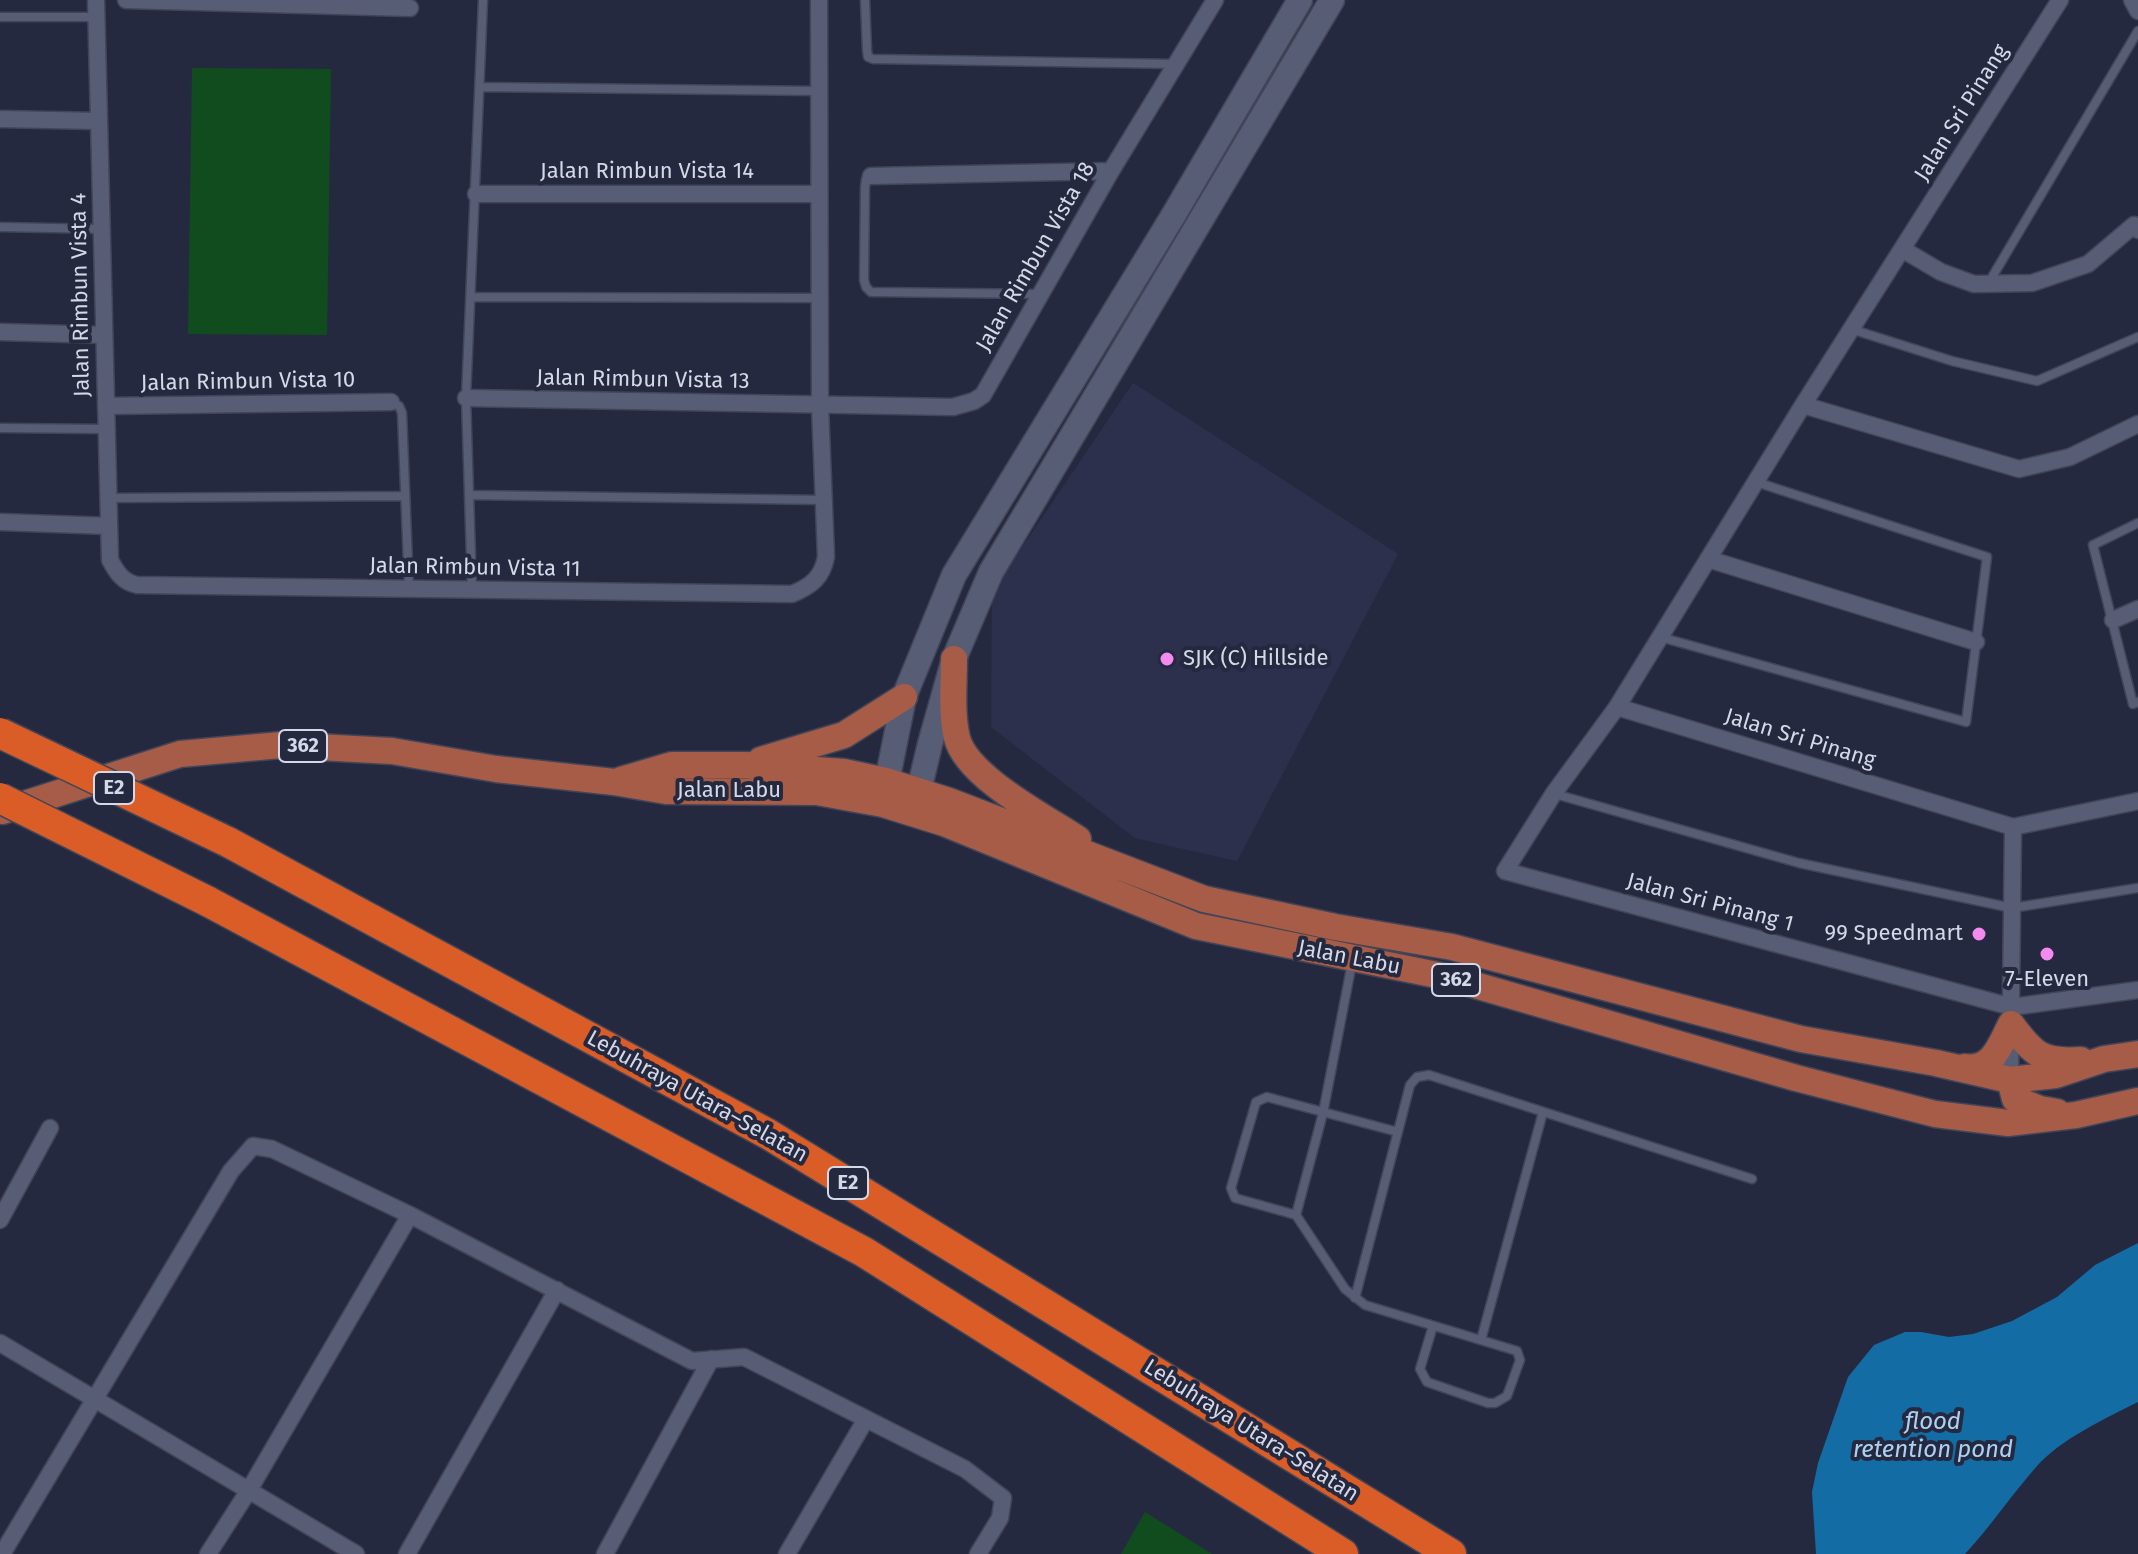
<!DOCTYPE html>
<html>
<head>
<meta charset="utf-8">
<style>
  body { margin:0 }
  canvas { display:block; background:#25293f }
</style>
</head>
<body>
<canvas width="2138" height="1554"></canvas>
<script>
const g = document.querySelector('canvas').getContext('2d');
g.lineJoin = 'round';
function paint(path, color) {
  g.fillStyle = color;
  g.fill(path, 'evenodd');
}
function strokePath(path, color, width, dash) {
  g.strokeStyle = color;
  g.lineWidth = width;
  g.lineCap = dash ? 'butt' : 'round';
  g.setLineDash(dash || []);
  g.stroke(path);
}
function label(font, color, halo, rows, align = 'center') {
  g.font = font + ' "Fira Sans",sans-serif';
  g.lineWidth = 8;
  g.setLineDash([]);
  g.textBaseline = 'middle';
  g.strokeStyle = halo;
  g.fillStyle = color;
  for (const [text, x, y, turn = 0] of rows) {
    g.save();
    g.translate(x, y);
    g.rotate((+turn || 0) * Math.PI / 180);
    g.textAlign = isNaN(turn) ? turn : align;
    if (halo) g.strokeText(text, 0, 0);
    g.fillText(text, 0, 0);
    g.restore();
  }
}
const built = new Path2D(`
  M 1133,383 L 1398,554 L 1237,861 L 1135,838 L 991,727 L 992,592 Z`);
const green = new Path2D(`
  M 192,68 L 331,69 L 327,335 L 188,334 Z
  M 1145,1512 L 1212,1554 L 1121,1554 Z`);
const water = new Path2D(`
  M 2138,1243 L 2138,1402 C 2106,1418 2061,1439 2037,1466 C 2012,1494 1991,1526 1965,1554 L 1816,1554 L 1812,1492 L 1818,1463 L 1848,1377 L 1874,1345 L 1905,1332 L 1921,1332 L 1949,1337 L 1973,1334 L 2012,1321 L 2057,1297 L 2095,1265 Z`);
const lane = new Path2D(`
  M 865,0 L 867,50 L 868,57 L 873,59 L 1176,64
  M 0,17 L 96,17
  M 480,87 L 818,91
  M 871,176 L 866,179 L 865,188 L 864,280 L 866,287 L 871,292 L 1040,294
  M 0,227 L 102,229
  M 1988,284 L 2138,31
  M 471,297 L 818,298
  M 1851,329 L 1952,361 L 2037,381 L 2138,337
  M 391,402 L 399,406 L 402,413 L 409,589
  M 0,428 L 106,429
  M 469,495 L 824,500
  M 108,498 L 405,496
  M 2138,523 L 2093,545 L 2133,704 L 2138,702
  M 472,590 L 466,398 L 483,0
  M 1660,637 L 1966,722 L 1987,557 L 1756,482
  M 1555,794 L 1799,863 L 2012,908 L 2138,888
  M 1352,963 L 1323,1113 L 1296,1215 L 1345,1289 L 1365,1305 L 1517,1351 L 1520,1360 L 1507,1396 L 1495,1403 L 1488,1403 L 1427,1382 L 1420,1369 L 1433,1326
  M 1296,1215 L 1235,1198 L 1231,1188 L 1256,1102 L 1267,1097 L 1398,1132
  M 1355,1298 L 1410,1085 L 1417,1077 L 1429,1075 L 1752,1179
  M 1481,1340 L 1543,1112`);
const street = new Path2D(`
  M 96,0 L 110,560 C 117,573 123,582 137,585 L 792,594 C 811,586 822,578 826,557 L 820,406 L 819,0
  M 126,0 L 410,8
  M 2060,0 L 1803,405 L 1617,707 L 2013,827 L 2138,801
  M 2132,0 L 2138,11
  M 0,119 L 99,121
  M 871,176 L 1111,171
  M 476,194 L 818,194
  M 1902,249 L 1941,272 L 1974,284 L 2032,283 L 2088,264 L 2134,225 L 2138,230
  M 0,332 L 104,335
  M 466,398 L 953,407 L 974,401 L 983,395 L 1111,171 L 1215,0
  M 1803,405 L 2019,469 L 2070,457 L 2138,424
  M 106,406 L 391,402
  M 0,522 L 109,526
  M 1708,559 L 1976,642
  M 2113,620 L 2138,609
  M 1617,707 L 1554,793 L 1505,871 L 2012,1007 L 2138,990
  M 2010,1080 L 2013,827
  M 0,1220 L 50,1128
  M 0,1343 L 356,1554
  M 2,1554 L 231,1171 L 253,1146 L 272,1149 L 410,1215 L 692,1361 L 744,1357 L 965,1469 L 1003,1498 L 1000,1518 L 978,1554
  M 208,1554 L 249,1490 L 410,1215
  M 407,1554 L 557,1290
  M 605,1554 L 711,1359
  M 787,1554 L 866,1419`);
const secondary = new Path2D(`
  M 883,801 L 904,697 L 954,575 L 1173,216 L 1300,0
  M 914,811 L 930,744 L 954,659 L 991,572 L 1332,0`);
const primary = new Path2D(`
  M 954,659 C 954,685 951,713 957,738 C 967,777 1045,817 1078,839
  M 761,760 L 844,735 L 904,697
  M 621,780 L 672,765 L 746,765 L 844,772 L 886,781 L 949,801 L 1204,899 L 1335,927 L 1452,947 L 1801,1039 L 1936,1063 L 2010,1080 L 2056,1075 L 2104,1059 L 2138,1054
  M 3,811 L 180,754 L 281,745 L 392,751 L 496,769 L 614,782 L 666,791 L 817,792 L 883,804 L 944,823 L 1196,926 L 1447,977 L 1796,1078 L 1935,1114 L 2008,1123 L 2076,1115 L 2138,1101
  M 1964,1067 C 1993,1071 2000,1045 2011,1024 C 2033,1054 2042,1063 2081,1060
  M 2010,1080 L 2015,1099 L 2040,1109 L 2057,1112`);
const highway = new Path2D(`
  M 228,842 L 768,1134 L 1451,1554
  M 207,901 L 864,1252 L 1343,1554`);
const highwayBridge = new Path2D(`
  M 0,733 L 228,842
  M 0,798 L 207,901`);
const markers = [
  [1167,659,8,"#f489ef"],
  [1979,934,8,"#f489ef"],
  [2047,954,8,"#f489ef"]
];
const shields = [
  [303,746,48],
  [114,788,40],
  [1456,980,48],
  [848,1183,40]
];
const shieldNames = [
  ["362",303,746],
  ["E2",114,788],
  ["362",1456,980],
  ["E2",848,1183]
];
const streetNames = [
  ["Jalan Sri Pinang",1962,113,-58],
  ["Jalan Rimbun Vista 14",647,172],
  ["Jalan Rimbun Vista 18",1036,257,-60],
  ["Jalan Rimbun Vista 4",81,295,-91],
  ["Jalan Rimbun Vista 13",643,380,1],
  ["Jalan Rimbun Vista 10",248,382,-1],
  ["Jalan Rimbun Vista 11",475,568,1],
  ["Jalan Sri Pinang",1800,739,17],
  ["Jalan Labu",729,791],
  ["Jalan Sri Pinang 1",1710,903,15],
  ["Jalan Labu",1349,958,11],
  ["Lebuhraya Utara–Selatan",697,1097,29],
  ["Lebuhraya Utara–Selatan",1251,1431,32]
];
const poiNames = [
  ["SJK (C) Hillside",1183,659],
  ["99 Speedmart",1963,934,"right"],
  ["7-Eleven",2047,980,"center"]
];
const waterNames = [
  ["flood",1933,1422],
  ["retention pond",1933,1450]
];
paint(built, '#2c304d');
paint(green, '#104c1e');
paint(water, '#136ca4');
strokePath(lane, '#424557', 11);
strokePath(street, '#424557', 19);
strokePath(secondary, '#424557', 27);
strokePath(primary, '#424557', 29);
strokePath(highway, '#424557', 33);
strokePath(lane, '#585d76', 8);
strokePath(street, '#585d76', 16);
strokePath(secondary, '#585d76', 24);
strokePath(primary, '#a65c46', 26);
strokePath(highway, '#da5c26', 30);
strokePath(highwayBridge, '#424557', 33, []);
strokePath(highwayBridge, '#da5c26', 30);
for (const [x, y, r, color] of markers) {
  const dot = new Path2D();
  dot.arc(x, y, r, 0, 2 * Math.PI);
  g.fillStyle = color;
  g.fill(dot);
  strokePath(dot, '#25293f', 3);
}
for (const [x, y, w] of shields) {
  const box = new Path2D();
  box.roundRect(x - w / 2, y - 16, w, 32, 6);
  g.fillStyle = '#25293f';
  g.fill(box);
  strokePath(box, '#d5d9e7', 2);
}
label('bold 20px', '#d5d9e7', null, shieldNames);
label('22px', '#d5d9e7', '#25293f', streetNames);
label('22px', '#d5d9e7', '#25293f', poiNames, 'left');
label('italic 24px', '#add2f1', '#25293f', waterNames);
</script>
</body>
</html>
